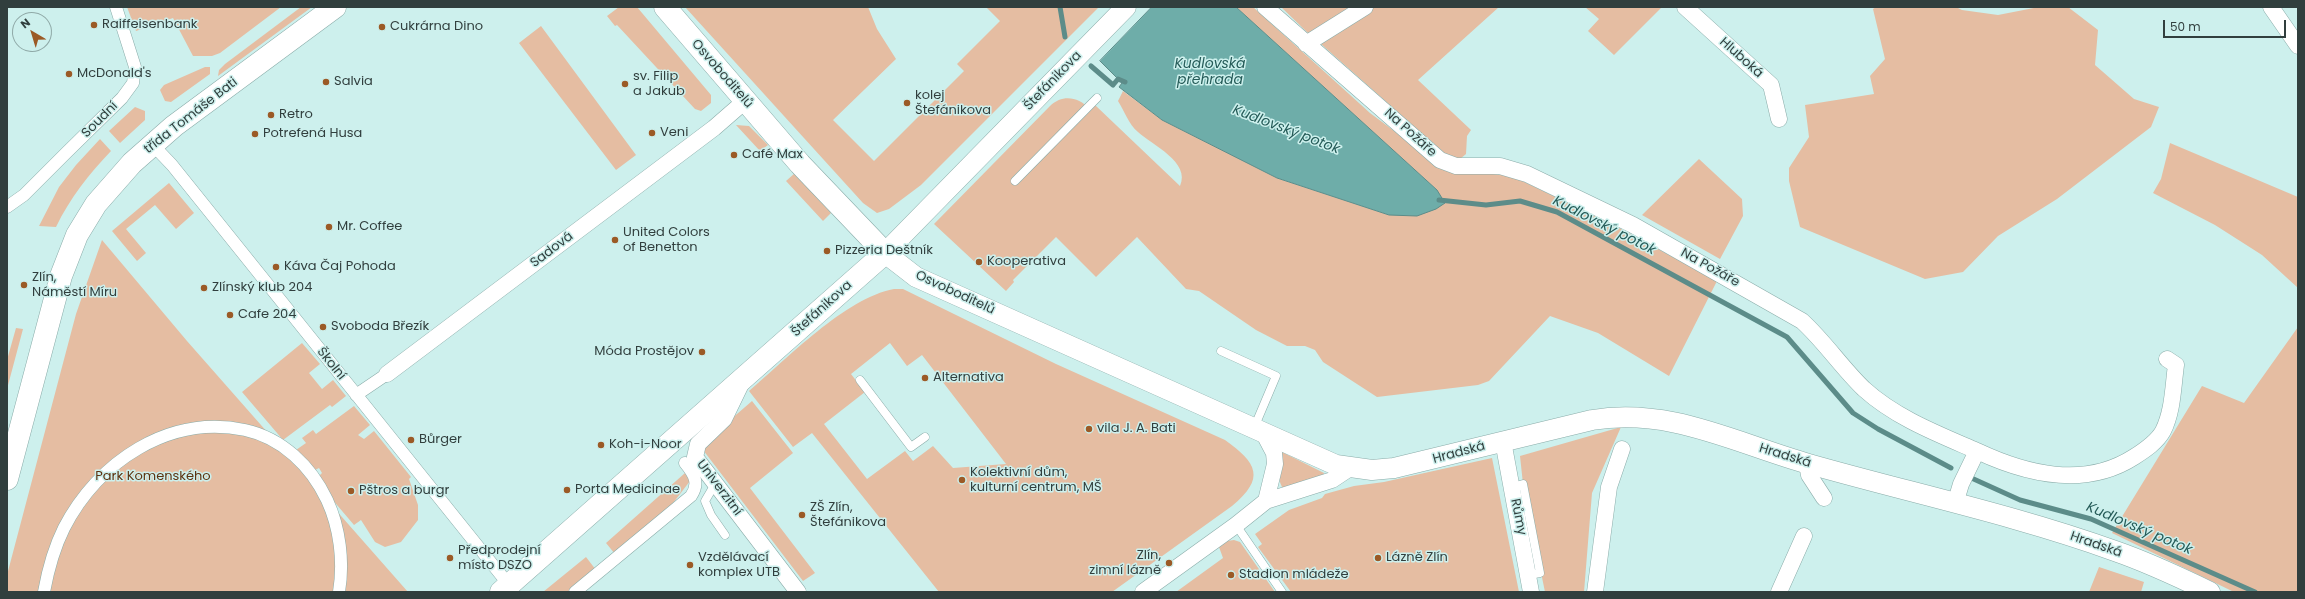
<!DOCTYPE html>
<html>
<head>
<meta charset="utf-8">
<style>
  body { margin:0 }
  #map { position:relative; width:2305px; height:599px; overflow:hidden; background:#cdf0ed; font-family:Poppins,sans-serif }
  canvas { display:block }
  .frame { position:absolute; inset:0; border:8px solid #313f3e; pointer-events:none }
  .north { position:absolute; left:12px; top:12px; width:40px; height:40px; box-sizing:border-box; background:#cdf0ed; border:1px solid #8fa9a7; border-radius:50%; rotate:322deg; font-size:11px; font-weight:700; line-height:16px; text-align:center; color:#313f3e }
  .north::after { content:''; display:block; margin:auto; width:14px; height:18px; background:#9b5a26; clip-path:polygon(50% 0,100% 100%,50% 72%,0 100%) }
  .scale { position:absolute; left:2163px; top:20px; width:123px; height:18px; box-sizing:border-box; border:2px solid #313f3e; border-top:0; padding-left:5px; font-size:12px; line-height:14px; white-space:nowrap; color:#313f3e; -webkit-text-stroke:3px #cdf0ed; paint-order:stroke }
</style>
</head>
<body>
<div id="map">
<canvas width="2305" height="599"></canvas>
<div class="frame"></div>
<div class="north">N</div>
<div class="scale">50 m</div>
</div>
<script>
const g = document.querySelector('canvas').getContext('2d');
g.lineJoin = 'round';
function paint(path, color) {
  g.fillStyle = color;
  g.fill(path, 'evenodd');
}
function strokePath(path, color, width, dash) {
  g.strokeStyle = color;
  g.lineWidth = width;
  g.lineCap = dash ? 'butt' : 'round';
  g.setLineDash(dash || []);
  g.stroke(path);
}
function label(font, color, halo, rows, align = 'center') {
  g.font = font + ' Poppins,sans-serif';
  g.lineWidth = 3;
  g.setLineDash([]);
  g.textBaseline = 'middle';
  g.strokeStyle = halo;
  g.fillStyle = color;
  for (const [text, x, y, turn = 0] of rows) {
    g.save();
    g.translate(x, y);
    g.rotate((+turn || 0) * Math.PI / 180);
    g.textAlign = isNaN(turn) ? turn : align;
    if (halo) g.strokeText(text, 0, 0);
    g.fillText(text, 0, 0);
    g.restore();
  }
}
const green = new Path2D(`
  M 127,7 L 281,7 L 220,53 L 212,56 L 193,56 L 173,18 L 136,31 Z
  M 301,7 L 312,7 L 218,76 L 219,70 L 225,64 Z
  M 619,7 L 637,7 L 711,95 L 711,103 L 701,111 L 695,109 L 617,25 L 615,26 L 607,16 Z
  M 685,7 L 868,7 L 877,29 L 896,59 L 833,120 L 874,161 L 964,71 L 957,64 L 1000,21 L 986,7 L 1099,7 L 921,185 L 889,209 L 877,213 L 863,203 Z
  M 1236,7 L 1253,7 L 1370,113 L 1445,169 L 1512,176 L 1612,224 L 1717,281 L 1669,376 L 1598,333 L 1550,316 L 1489,381 L 1478,385 L 1377,397 L 1323,362 L 1315,350 L 1305,346 L 1287,346 L 1256,330 L 1199,291 L 1186,289 L 1137,237 L 1096,277 L 1056,237 L 1013,280 L 1014,282 L 1006,291 L 934,224 L 1050,106 C 1063,94 1078,97 1090,109 L 1095,105 L 1180,186 C 1191,162 1152,145 1138,132 C 1129,125 1124,110 1118,101 L 1123,91 L 1162,120 L 1277,178 L 1389,215 L 1437,190 Z
  M 1281,7 L 1354,7 L 1309,34 Z
  M 1374,7 L 1499,7 L 1418,80 L 1471,130 L 1467,136 L 1466,154 L 1460,159 L 1445,154 L 1321,44 L 1330,34 Z
  M 1585,7 L 1662,7 L 1614,55 L 1588,31 L 1599,19 Z
  M 1876,7 L 1956,7 L 1962,10 L 1998,15 L 2039,7 L 2068,7 L 2098,30 L 2095,65 L 2134,99 L 2159,107 L 2151,127 L 2057,199 L 1998,236 L 1963,272 L 1925,279 L 1800,227 L 1789,181 L 1789,168 L 1809,137 L 1805,105 L 1874,94 L 1870,76 L 1885,59 L 1873,9 Z
  M 541,26 L 636,155 L 616,170 L 519,43 Z
  M 205,67 L 210,67 L 210,74 L 171,102 L 165,101 L 160,90 L 164,85 Z
  M 135,107 L 145,111 L 145,120 L 120,143 L 109,131 Z
  M 736,125 L 749,126 L 768,145 L 760,151 Z
  M 100,139 L 111,151 C 89,174 70,198 56,227 L 39,226 L 59,187 L 76,165 Z
  M 2170,143 L 2298,197 L 2298,288 L 2262,255 L 2215,225 L 2153,193 L 2161,179 Z
  M 1699,159 L 1742,199 L 1743,216 L 1720,259 L 1642,215 Z
  M 795,173 L 831,213 L 823,221 L 786,181 Z
  M 169,183 L 194,213 L 176,229 L 155,205 L 126,229 L 146,253 L 137,261 L 112,231 Z
  M 102,240 L 187,341 L 408,592 L 7,592 L 7,575 L 76,314 Z
  M 894,289 L 903,289 L 1056,364 L 1225,440 C 1257,463 1266,478 1232,506 L 1112,592 L 939,592 L 812,433 L 793,447 L 749,391 C 787,359 845,298 894,289 ZM 890,343 L 907,366 L 922,355 L 1006,464 L 953,468 L 933,446 L 913,461 L 905,451 L 867,479 L 824,424 L 865,392 L 851,374 Z
  M 2298,327 L 2298,592 L 2234,592 L 2112,533 L 2202,386 L 2244,403 Z
  M 16,328 L 23,329 L 7,389 L 7,360 Z
  M 302,343 L 320,364 L 309,373 L 322,389 L 333,380 L 346,396 L 332,407 L 330,405 L 283,440 L 242,392 Z
  M 752,401 L 793,453 L 750,488 L 815,573 L 803,581 L 700,446 Z
  M 354,406 L 370,425 L 358,435 L 364,439 L 374,431 L 411,477 L 409,479 L 418,505 L 418,520 L 401,542 L 385,547 L 375,542 L 361,520 L 354,525 L 331,498 L 319,476 L 322,473 L 319,468 L 315,470 L 296,450 L 306,443 L 302,438 L 313,430 L 316,434 Z
  M 1621,427 L 1592,493 L 1584,592 L 1545,592 L 1523,484 L 1520,456 Z
  M 1282,452 L 1324,473 L 1323,478 L 1287,489 L 1282,487 C 1277,478 1278,461 1282,452 Z
  M 1492,458 L 1519,592 L 1291,592 L 1258,547 L 1262,544 L 1255,534 L 1289,510 L 1322,498 L 1325,494 L 1354,486 L 1384,482 Z
  M 685,473 L 690,481 L 670,507 L 615,554 L 606,543 Z
  M 1234,540 L 1240,542 L 1275,592 L 1176,592 L 1223,558 L 1219,547 L 1227,541 Z
  M 586,557 L 596,570 L 567,592 L 543,592 Z
  M 2099,567 L 2144,582 L 2141,592 L 2089,592 Z`);
const water = new Path2D(`
  M 1152,7 L 1236,7 L 1437,190 L 1445,203 L 1436,209 L 1417,216 L 1389,215 L 1277,178 L 1162,120 L 1119,87 L 1122,83 L 1100,61 Z`);
const stream = new Path2D(`
  M 1060,7 L 1065,37
  M 1091,66 L 1113,85 L 1118,79 L 1125,82
  M 1439,200 L 1486,205 L 1520,201 L 1557,212 L 1787,337 L 1853,413 L 1878,429 L 1951,468
  M 1967,476 L 2020,500 L 2091,519 L 2255,592`);
const service = new Path2D(`
  M 1015,181 L 1097,98
  M 1221,351 L 1276,376 L 1254,428
  M 860,380 L 911,447 L 925,437
  M 715,484 L 705,501 L 711,515 L 725,535
  M 1512,487 L 1523,484 L 1540,573 L 1529,575
  M 1236,525 L 1282,592`);
const pedestrian = new Path2D(`
  M 152,144 L 172,165 L 509,585
  M 7,207 L 24,195 L 66,153 L 122,98 L 133,83 L 135,67 L 116,7
  M 356,395 L 387,374
  M 44,592 C 48,570 54,548 64,528 C 98,462 169,414 245,430 C 282,438 311,466 327,500 C 340,528 344,562 339,592
  M 575,592 L 691,496 C 700,483 694,474 685,463`);
const minor = new Path2D(`
  M 1265,7 L 1440,160 L 1456,166 L 1500,166 L 1527,174 L 1633,225 L 1802,321 C 1825,342 1842,368 1864,389 C 1896,418 1938,434 1977,451 L 1961,484 L 1955,504
  M 1685,7 L 1771,85 L 1779,119
  M 2271,7 L 2298,46
  M 1306,44 L 1365,7
  M 387,374 L 714,128 L 745,101
  M 741,384 L 724,419 L 698,444 L 695,457 L 798,592
  M 1503,441 L 1531,592
  M 1977,451 C 2026,474 2084,489 2134,457 C 2145,450 2157,442 2163,431 C 2173,411 2173,387 2176,365 L 2167,359
  M 1807,464 L 1809,475 L 1824,498
  M 1266,501 L 1332,480 L 1350,468
  M 1143,592 L 1236,525 L 1266,501 L 1275,464 L 1274,453 L 1264,434
  M 1595,592 L 1609,487 L 1622,449
  M 1779,592 L 1804,536`);
const tertiary = new Path2D(`
  M 1126,7 L 885,253 L 916,277 L 1336,465 L 1372,470 L 1394,468 L 1592,420 C 1670,407 1735,443 1809,464 C 1911,493 2015,515 2115,551 C 2147,562 2179,577 2210,592`);
const primary = new Path2D(`
  M 7,479 L 61,276 L 77,235 L 96,204 L 132,163 L 174,126 L 335,7
  M 501,592 L 885,253 L 800,164 L 665,7`);
const markers = [
  [94,25,4,"#9b5a26"],
  [382,27,4,"#9b5a26"],
  [69,74,4,"#9b5a26"],
  [326,82,4,"#9b5a26"],
  [625,84,4,"#9b5a26"],
  [907,103,4,"#9b5a26"],
  [271,115,4,"#9b5a26"],
  [652,133,4,"#9b5a26"],
  [255,134,4,"#9b5a26"],
  [734,155,4,"#9b5a26"],
  [329,227,4,"#9b5a26"],
  [615,240,4,"#9b5a26"],
  [827,251,4,"#9b5a26"],
  [979,262,4,"#9b5a26"],
  [276,267,4,"#9b5a26"],
  [24,285,4,"#9b5a26"],
  [204,288,4,"#9b5a26"],
  [230,315,4,"#9b5a26"],
  [323,327,4,"#9b5a26"],
  [702,352,4,"#9b5a26"],
  [925,378,4,"#9b5a26"],
  [1089,429,4,"#9b5a26"],
  [411,440,4,"#9b5a26"],
  [601,445,4,"#9b5a26"],
  [962,480,4,"#9b5a26"],
  [567,490,4,"#9b5a26"],
  [351,491,4,"#9b5a26"],
  [802,515,4,"#9b5a26"],
  [450,558,4,"#9b5a26"],
  [1378,558,4,"#9b5a26"],
  [1169,563,4,"#9b5a26"],
  [690,565,4,"#9b5a26"],
  [1231,575,4,"#9b5a26"]
];
const poiNames = [
  ["Raiffeisenbank",102,25],
  ["Cukrárna Dino",390,27],
  ["McDonald's",77,74],
  ["sv. Filip",633,77],
  ["a Jakub",633,92],
  ["Salvia",334,82],
  ["kolej",915,96],
  ["Štefánikova",915,111],
  ["Retro",279,115],
  ["Veni",660,133],
  ["Potrefená Husa",263,134],
  ["Café Max",742,155],
  ["Mr. Coffee",337,227],
  ["United Colors",623,233],
  ["of Benetton",623,248],
  ["Pizzeria Deštník",835,251],
  ["Kooperativa",987,262],
  ["Káva Čaj Pohoda",284,267],
  ["Zlín,",32,278],
  ["Náměstí Míru",32,293],
  ["Zlínský klub 204",212,288],
  ["Cafe 204",238,315],
  ["Svoboda Březík",331,327],
  ["Móda Prostějov",694,352,"right"],
  ["Alternativa",933,378],
  ["vila J. A. Bati",1097,429],
  ["Bůrger",419,440],
  ["Koh-i-Noor",609,445],
  ["Kolektivní dům,",970,473],
  ["kulturní centrum, MŠ",970,488],
  ["Porta Medicinae",575,490],
  ["Pštros a burgr",359,491],
  ["ZŠ Zlín,",810,508],
  ["Štefánikova",810,523],
  ["Předprodejní",458,551],
  ["místo DSZO",458,566],
  ["Zlín,",1161,556,"right"],
  ["zimní lázně",1161,571,"right"],
  ["Vzdělávací",698,558],
  ["komplex UTB",698,573],
  ["Lázně Zlín",1386,558],
  ["Stadion mládeže",1239,575]
];
const streetNames = [
  ["Hluboká",1741,58,42],
  ["Osvoboditelů",722,74,49],
  ["Štefánikova",1053,81,-46],
  ["třída Tomáše Bati",191,116,-38],
  ["Soudní",100,120,-45],
  ["Na Požáře",1410,133,42],
  ["Sadová",552,250,-37],
  ["Na Požáře",1710,268,29],
  ["Osvoboditelů",955,293,25],
  ["Štefánikova",822,309,-42],
  ["Školní",331,364,51],
  ["Hradská",1459,453,-15],
  ["Hradská",1785,456,17],
  ["Univerzitní",719,488,53],
  ["Růmy",1518,517,79],
  ["Hradská",2096,545,19]
];
const parkNames = [
  ["Park Komenského",153,477]
];
const waterNames = [
  ["Kudlovská",1210,64],
  ["přehrada",1210,80],
  ["Kudlovský potok",1286,130,21],
  ["Kudlovský potok",1604,226,27],
  ["Kudlovský potok",2139,529,23]
];
paint(green, '#e5bda2');
paint(water, '#6eada9');
strokePath(water, '#5c8c89', 1);
strokePath(stream, '#5c8c89', 5);
strokePath(service, '#8aaca9', 9);
strokePath(pedestrian, '#8aaca9', 13);
strokePath(minor, '#8aaca9', 17);
strokePath(tertiary, '#8aaca9', 21);
strokePath(primary, '#8aaca9', 23);
strokePath(service, '#fff', 8);
strokePath(pedestrian, '#fff', 12);
strokePath(minor, '#fff', 16);
strokePath(tertiary, '#fff', 20);
strokePath(primary, '#fff', 22);
for (const [x, y, r, color] of markers) {
  const dot = new Path2D();
  dot.arc(x, y, r, 0, 2 * Math.PI);
  g.fillStyle = color;
  g.fill(dot);
  strokePath(dot, '#cdf0ed', 1.5);
}
label('13px', '#313f3e', '#cdf0ed', poiNames, 'left');
label('13px', '#313f3e', '#cdf0ed', streetNames);
label('13px', '#5d3311', '#cdf0ed', parkNames);
label('italic 14px', '#255b58', '#cdf0ed', waterNames);
</script>
</body>
</html>
